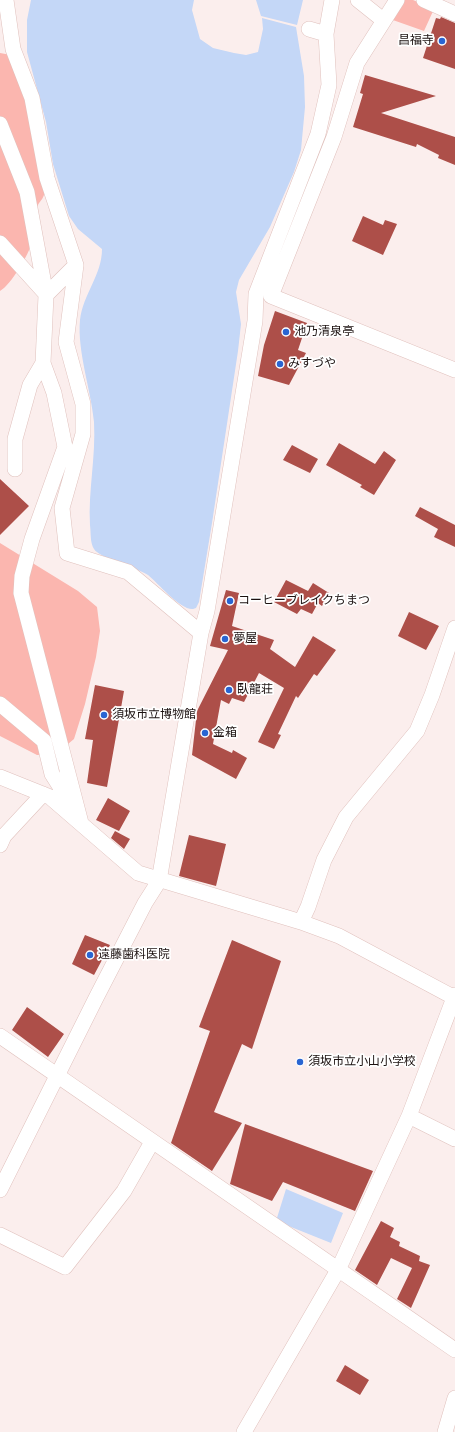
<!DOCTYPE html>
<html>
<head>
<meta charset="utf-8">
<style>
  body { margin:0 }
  canvas { display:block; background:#fbeeed }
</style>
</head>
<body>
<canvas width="455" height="1432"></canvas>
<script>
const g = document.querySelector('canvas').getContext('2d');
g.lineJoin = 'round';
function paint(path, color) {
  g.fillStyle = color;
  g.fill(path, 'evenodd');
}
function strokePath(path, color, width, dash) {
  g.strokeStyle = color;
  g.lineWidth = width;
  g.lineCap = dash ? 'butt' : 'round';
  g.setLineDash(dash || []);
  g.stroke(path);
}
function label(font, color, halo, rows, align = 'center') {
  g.font = font + ' Helvetica,"Noto Sans JP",sans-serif';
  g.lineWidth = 3.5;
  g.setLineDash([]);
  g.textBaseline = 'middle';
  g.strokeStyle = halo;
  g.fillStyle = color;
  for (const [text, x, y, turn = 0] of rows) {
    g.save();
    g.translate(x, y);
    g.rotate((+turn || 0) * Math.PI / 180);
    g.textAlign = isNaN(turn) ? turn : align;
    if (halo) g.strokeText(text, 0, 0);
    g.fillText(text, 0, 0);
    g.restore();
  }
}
const green = new Path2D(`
  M 402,0 L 413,0 L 434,9 L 424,31 L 390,19 Z
  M 0,53 L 11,55 L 26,101 L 45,189 C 44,201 39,200 37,208 C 33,219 34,231 32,242 C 29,254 11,285 0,291 Z
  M 0,543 L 78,591 L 97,607 L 100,631 L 96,657 L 85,704 L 74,739 L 56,754 L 37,755 L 0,736 Z`);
const water = new Path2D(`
  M 31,0 L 194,0 L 192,10 L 200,39 L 213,48 L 234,53 L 246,55 L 258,52 L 263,29 L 262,18 L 296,27 L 304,76 L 305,107 L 301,150 L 294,172 L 270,227 L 239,280 L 236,292 L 241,324 L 238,351 L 212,523 L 199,602 L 196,608 L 193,609 C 180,610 158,583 148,575 C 136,567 99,558 94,549 C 90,543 91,533 90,525 C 88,491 96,457 94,422 C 91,390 77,351 80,320 C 83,294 102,275 102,249 L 78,229 L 69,216 L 53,164 L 46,122 L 27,52 L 27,20 Z
  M 256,0 L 303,0 L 297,25 L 261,16 Z
  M 286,1189 L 343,1213 L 331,1243 L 276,1221 Z`);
const building = new Path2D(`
  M 441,17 L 455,23 L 455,69 L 423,58 L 436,18 L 440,19 Z
  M 365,75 L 436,96 L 381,113 L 455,137 L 455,165 L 438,158 L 439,155 L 417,144 L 416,147 L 353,127 L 363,94 L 360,93 Z
  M 363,216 L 383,225 L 385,220 L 397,224 L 383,255 L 352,241 Z
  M 275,311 L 307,323 L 298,350 L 306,353 L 289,385 L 258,376 L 264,345 Z
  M 339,443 L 375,464 L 384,451 L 396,460 L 374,495 L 360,487 L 362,485 L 326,465 Z
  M 292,445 L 318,459 L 310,473 L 283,460 Z
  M 0,479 L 29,506 L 0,535 Z
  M 420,507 L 455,525 L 455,547 L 434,537 L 438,529 L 415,516 Z
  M 286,580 L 308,591 L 313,583 L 329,593 L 322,606 L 318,603 L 312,614 L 301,609 L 297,614 L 274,602 Z
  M 226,590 L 239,593 L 232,626 L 274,640 L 270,649 L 295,667 L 313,636 L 336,650 L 317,676 L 314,674 L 298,698 L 296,696 L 278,734 L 281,735 L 274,749 L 258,742 L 284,688 L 259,673 L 244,702 L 232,698 L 229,704 L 221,700 L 213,744 L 232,753 L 233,750 L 247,758 L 236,779 L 192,755 L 197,711 L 228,650 L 210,646 Z
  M 409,612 L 439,626 L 426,650 L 398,636 Z
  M 95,685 L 124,691 L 107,787 L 87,783 L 93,740 L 85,739 Z
  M 108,798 L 130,811 L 119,831 L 96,820 Z
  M 115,831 L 130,839 L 124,849 L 111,838 Z
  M 189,835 L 226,844 L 216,886 L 179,876 Z
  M 85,935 L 110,945 L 94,975 L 72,964 Z
  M 232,940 L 281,961 L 252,1049 L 242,1044 L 214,1112 L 242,1123 L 212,1171 L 171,1143 L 210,1031 L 199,1027 Z
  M 27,1007 L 64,1034 L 48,1057 L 12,1030 Z
  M 245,1124 L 373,1171 L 355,1211 L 283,1182 L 272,1201 L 230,1184 Z
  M 381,1221 L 394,1228 L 390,1237 L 400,1242 L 399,1246 L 420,1256 L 419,1261 L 430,1265 L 411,1308 L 397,1299 L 412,1268 L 391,1258 L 377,1285 L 355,1270 Z
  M 345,1365 L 369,1380 L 360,1395 L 336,1381 Z`);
const minor = new Path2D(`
  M 6,0 L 13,49 L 32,98 L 47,178 L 76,265 L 66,342 L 83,404 L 83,434 L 62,508 L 67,553 L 128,572 L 201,633
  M 358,0 L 383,20
  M 397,0 L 357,63 L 334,137 L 271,296 L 455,370
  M 424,0 L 455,14
  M 309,29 L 326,34
  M 0,124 L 27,192 L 46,295 L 43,363
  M 0,243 L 46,294
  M 46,295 L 76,265
  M 15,469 L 15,439 L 30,385 L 43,363 L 54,393 L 65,447 L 32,539 L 22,576 L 21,593 L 81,823
  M 0,704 L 44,741 L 52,774 L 69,801
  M 0,777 L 50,797 L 138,873 L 301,922 L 339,936 L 455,998
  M 0,845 L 4,836 L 43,794
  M 301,922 L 308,907 L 324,860 L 346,817 L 417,731 L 432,695 L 455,628
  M 0,1036 L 455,1350
  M 409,1116 L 455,1139
  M 0,1190 L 96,998 L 145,903 L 159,881 L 201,633 L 207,611 L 255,321 L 256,294 L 318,134 L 329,85 L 326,34 L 332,0
  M 0,1235 L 65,1267 L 124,1191 L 152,1142
  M 244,1432 L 338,1270 L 409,1116 L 455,995
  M 445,1432 L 455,1398`);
const markers = [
  [442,41,4,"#2965d2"],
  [286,332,4,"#2965d2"],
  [280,364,4,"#2965d2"],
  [230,601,4,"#2965d2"],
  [225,639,4,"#2965d2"],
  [229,690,4,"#2965d2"],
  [104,715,4,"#2965d2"],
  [205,733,4,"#2965d2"],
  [90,955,4,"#2965d2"],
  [300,1062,4,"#2965d2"]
];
const poiNames = [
  ["昌福寺",434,41,"right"],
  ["池乃清泉亭",294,332],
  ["みすづや",288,364],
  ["コーヒーブレイクちまつ",238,601],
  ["夢屋",233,639],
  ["臥龍荘",237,690],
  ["須坂市立博物館",112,715],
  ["金箱",213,733],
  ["遠藤歯科医院",98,955],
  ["須坂市立小山小学校",308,1062]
];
paint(green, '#fbb6af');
paint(water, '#c4d7f7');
paint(building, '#ad4f49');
strokePath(minor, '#e0c1bd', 16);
strokePath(minor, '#fff', 15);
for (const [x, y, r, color] of markers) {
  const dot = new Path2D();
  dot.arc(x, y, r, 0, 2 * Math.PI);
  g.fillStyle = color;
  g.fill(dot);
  strokePath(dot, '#fff', 1.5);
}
label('12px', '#1b1110', '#fff', poiNames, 'left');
</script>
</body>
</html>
